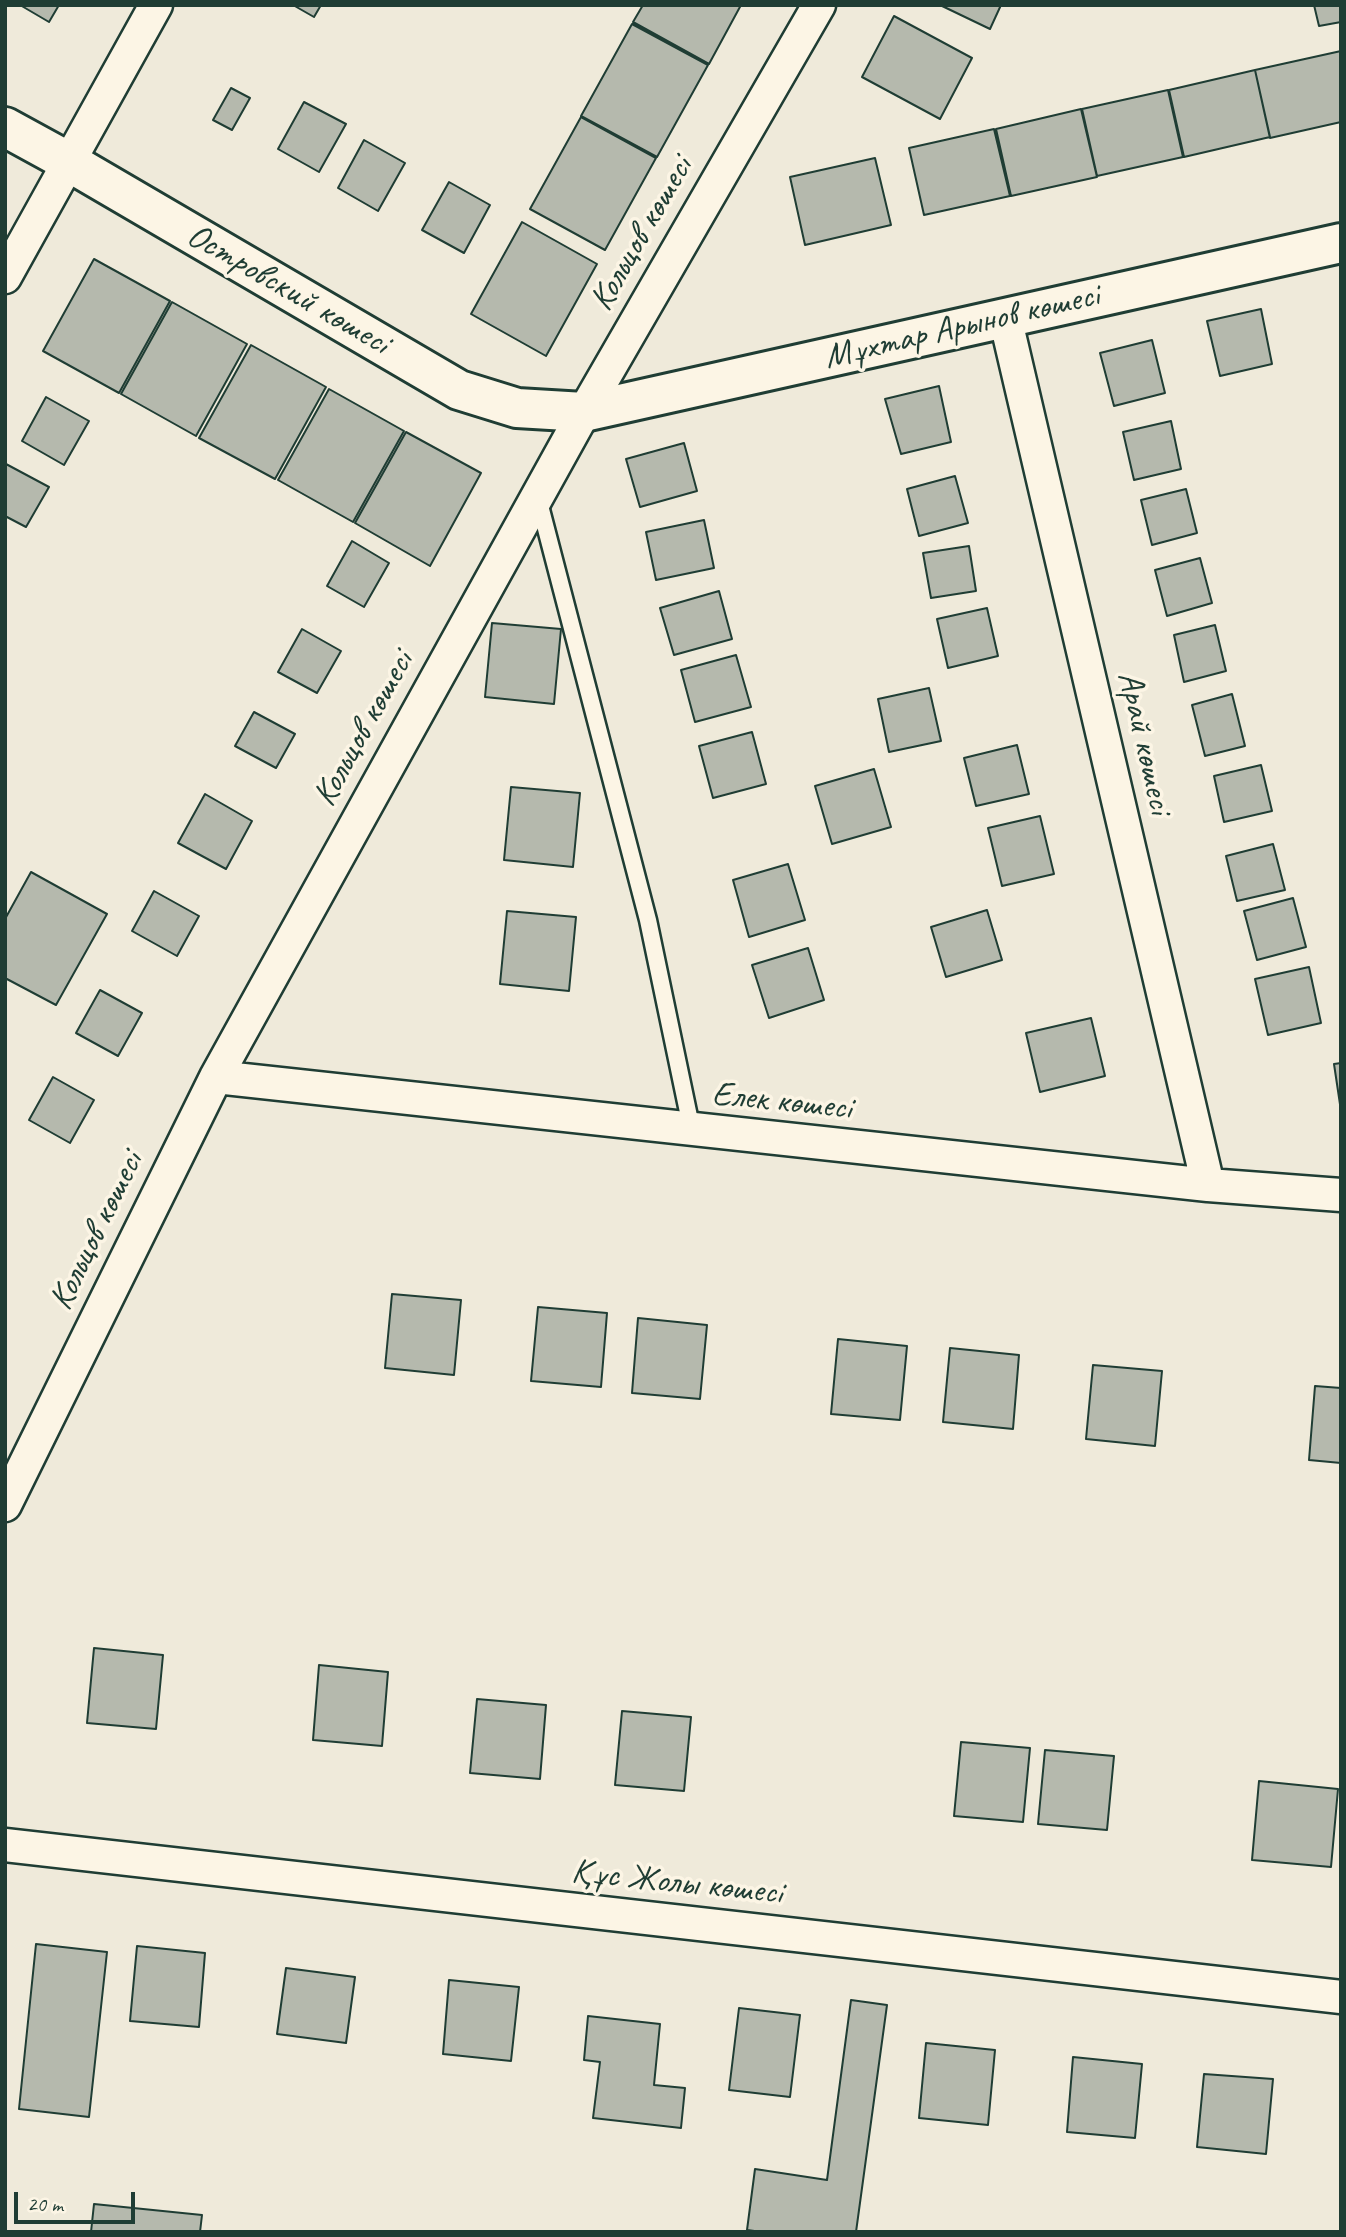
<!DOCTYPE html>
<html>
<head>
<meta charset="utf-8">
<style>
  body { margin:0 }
  #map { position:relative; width:1346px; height:2237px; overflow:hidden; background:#efeada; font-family:Caveat,sans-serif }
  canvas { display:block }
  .frame { position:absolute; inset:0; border:7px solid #1f3d34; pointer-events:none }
  .scale { position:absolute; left:14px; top:2192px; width:121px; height:32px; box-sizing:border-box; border:4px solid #1f3d34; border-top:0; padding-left:9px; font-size:21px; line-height:24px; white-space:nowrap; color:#1f3d34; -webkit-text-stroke:5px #fcf5e5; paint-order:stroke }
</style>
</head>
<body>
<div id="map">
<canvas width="1346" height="2237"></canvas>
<div class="frame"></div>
<div class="scale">20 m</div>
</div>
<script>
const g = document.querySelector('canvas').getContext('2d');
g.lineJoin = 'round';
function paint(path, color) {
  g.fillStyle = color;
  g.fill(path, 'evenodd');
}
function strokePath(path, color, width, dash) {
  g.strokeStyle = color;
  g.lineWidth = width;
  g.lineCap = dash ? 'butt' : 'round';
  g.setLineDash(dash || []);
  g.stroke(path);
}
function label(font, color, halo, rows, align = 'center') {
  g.font = font + ' Caveat,sans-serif';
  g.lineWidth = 7;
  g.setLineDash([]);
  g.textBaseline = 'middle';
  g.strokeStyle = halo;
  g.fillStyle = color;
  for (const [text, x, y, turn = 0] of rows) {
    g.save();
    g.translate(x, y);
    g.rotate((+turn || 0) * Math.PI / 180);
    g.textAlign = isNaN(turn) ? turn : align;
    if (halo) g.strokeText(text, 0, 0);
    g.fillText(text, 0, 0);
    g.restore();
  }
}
const building = new Path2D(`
  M 20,5 L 59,5 L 49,22 Z
  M 293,5 L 321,5 L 314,17 Z
  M 643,5 L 741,5 L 709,64 L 633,22 Z
  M 940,5 L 1001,5 L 990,29 Z
  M 1314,5 L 1341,5 L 1341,22 L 1319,26 Z
  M 894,16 L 972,58 L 940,119 L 862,77 Z
  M 632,24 L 708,65 L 657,157 L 581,116 Z
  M 1341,51 L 1341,122 L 1270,138 L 1255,70 Z
  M 1255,70 L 1270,137 L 1184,157 L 1169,90 Z
  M 231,88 L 250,98 L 232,130 L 213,120 Z
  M 1168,90 L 1183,157 L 1097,176 L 1082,109 Z
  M 304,102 L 346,124 L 319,172 L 278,149 Z
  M 1081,109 L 1097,177 L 1011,196 L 996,129 Z
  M 581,117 L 656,158 L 605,250 L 530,209 Z
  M 994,129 L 1010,196 L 924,215 L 909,148 Z
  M 364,140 L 405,163 L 378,211 L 338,188 Z
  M 875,158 L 891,225 L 805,245 L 790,177 Z
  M 449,182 L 490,205 L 464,253 L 422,230 Z
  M 522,222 L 597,264 L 546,356 L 471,314 Z
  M 94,259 L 170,301 L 119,393 L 43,351 Z
  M 172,302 L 247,344 L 196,436 L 121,394 Z
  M 1261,309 L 1272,364 L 1220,376 L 1207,321 Z
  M 1152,340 L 1165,393 L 1114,406 L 1100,353 Z
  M 251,345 L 326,387 L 275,479 L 199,438 Z
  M 939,386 L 951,442 L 901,454 L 885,399 Z
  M 329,389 L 404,431 L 353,522 L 278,480 Z
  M 46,397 L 89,421 L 64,465 L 22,441 Z
  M 1171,421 L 1181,469 L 1134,480 L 1123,432 Z
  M 406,432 L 481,473 L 430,566 L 355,523 Z
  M 684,443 L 697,491 L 640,507 L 626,459 Z
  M 6,464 L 49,487 L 26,527 L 5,516 Z
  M 955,476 L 968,523 L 919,536 L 907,489 Z
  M 1186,489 L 1197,533 L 1152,545 L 1141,500 Z
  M 704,520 L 714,568 L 656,580 L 646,532 Z
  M 352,541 L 389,563 L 364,607 L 327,586 Z
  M 969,546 L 976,591 L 931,598 L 923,553 Z
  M 1200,558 L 1212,603 L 1167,616 L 1155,570 Z
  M 719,591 L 732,639 L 674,655 L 660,608 Z
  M 987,608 L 998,656 L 948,668 L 937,619 Z
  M 492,623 L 561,629 L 554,704 L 485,697 Z
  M 1215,625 L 1226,671 L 1184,682 L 1174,635 Z
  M 302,629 L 341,651 L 317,693 L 278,672 Z
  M 736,655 L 751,707 L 695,722 L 681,670 Z
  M 929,688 L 941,741 L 889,752 L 878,699 Z
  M 1232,694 L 1245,746 L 1205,756 L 1192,705 Z
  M 254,712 L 295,734 L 276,768 L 235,746 Z
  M 752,732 L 766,784 L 713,798 L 699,746 Z
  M 1017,745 L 1029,794 L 976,806 L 964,758 Z
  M 1261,765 L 1272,811 L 1224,822 L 1214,776 Z
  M 874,769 L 891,827 L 832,844 L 815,786 Z
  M 511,787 L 580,793 L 573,867 L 504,860 Z
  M 205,794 L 252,821 L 226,869 L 178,843 Z
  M 1040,816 L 1054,874 L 1002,886 L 988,828 Z
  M 1273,844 L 1285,890 L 1237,901 L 1226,856 Z
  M 788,864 L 805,920 L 749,937 L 733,880 Z
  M 31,872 L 107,914 L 56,1005 L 5,978 L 5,919 Z
  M 154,891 L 199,916 L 177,956 L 132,931 Z
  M 1293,898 L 1306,947 L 1257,960 L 1244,911 Z
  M 987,910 L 1002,960 L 946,977 L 931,927 Z
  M 507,911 L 576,917 L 569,991 L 500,984 Z
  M 808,948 L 824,1000 L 769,1018 L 752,965 Z
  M 1309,967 L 1321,1023 L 1268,1035 L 1255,979 Z
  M 100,990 L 142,1013 L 118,1056 L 76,1033 Z
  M 1091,1018 L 1105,1076 L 1040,1092 L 1026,1033 Z
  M 1341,1063 L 1341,1111 L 1334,1064 Z
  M 53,1077 L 94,1100 L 70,1143 L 29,1120 Z
  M 392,1294 L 461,1300 L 454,1375 L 385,1368 Z
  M 538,1307 L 607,1313 L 601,1387 L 531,1381 Z
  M 638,1318 L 707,1325 L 700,1399 L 632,1393 Z
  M 838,1339 L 907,1346 L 900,1420 L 831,1414 Z
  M 950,1348 L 1019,1355 L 1013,1429 L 943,1422 Z
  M 1093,1365 L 1162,1371 L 1155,1446 L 1086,1439 Z
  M 1315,1386 L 1341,1388 L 1341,1463 L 1309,1460 Z
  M 94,1648 L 163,1655 L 156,1729 L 87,1723 Z
  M 319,1665 L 388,1672 L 382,1746 L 313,1740 Z
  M 477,1699 L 546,1705 L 540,1779 L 470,1773 Z
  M 622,1711 L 691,1717 L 684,1791 L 615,1785 Z
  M 961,1742 L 1030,1748 L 1023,1822 L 954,1816 Z
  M 1045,1750 L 1114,1756 L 1107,1830 L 1038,1824 Z
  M 1259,1781 L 1338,1789 L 1331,1867 L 1252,1860 Z
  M 36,1944 L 107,1952 L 89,2117 L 19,2109 Z
  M 137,1946 L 205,1953 L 199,2027 L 130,2021 Z
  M 286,1968 L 355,1977 L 346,2043 L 277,2034 Z
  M 449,1980 L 519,1987 L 511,2061 L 443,2054 Z
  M 851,2000 L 887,2005 L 856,2232 L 762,2232 L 747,2230 L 755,2169 L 827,2180 Z
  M 739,2008 L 800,2015 L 790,2097 L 729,2090 Z
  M 588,2016 L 660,2024 L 654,2085 L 685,2088 L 681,2128 L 593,2118 L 600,2062 L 584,2060 Z
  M 926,2043 L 995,2050 L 988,2125 L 919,2118 Z
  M 1073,2057 L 1142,2064 L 1135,2138 L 1067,2132 Z
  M 1204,2074 L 1273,2079 L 1266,2154 L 1197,2147 Z
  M 94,2204 L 202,2215 L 200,2232 L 91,2232 Z`);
const service = new Path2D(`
  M 538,498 L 648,920 L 692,1131`);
const minor = new Path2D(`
  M 5,277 L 156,5
  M 1005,317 L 1208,1185
  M 216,1077 L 1208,1185 L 1341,1195
  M 5,1505 L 216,1077 L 584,412 L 819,5
  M 5,1845 L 1341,1997`);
const tertiary = new Path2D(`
  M 5,127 L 69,162 L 459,390 L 517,408 L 584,412 L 1341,243`);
const streetNames = [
  ["Кольцов көшесі",642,234,-60],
  ["Островский көшесі",288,290,30],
  ["Мұхтар Арынов көшесі",962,327,-13],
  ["Кольцов көшесі",364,729,-61],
  ["Арай көшесі",1144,743,77],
  ["Елек көшесі",782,1102,6],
  ["Кольцов көшесі",97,1231,-64],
  ["Құс Жолы көшесі",677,1883,6]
];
paint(building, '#b5b9ad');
strokePath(building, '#1f3d34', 2);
strokePath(service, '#1f3d34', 21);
strokePath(minor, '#1f3d34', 37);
strokePath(tertiary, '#1f3d34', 44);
strokePath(service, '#fcf5e5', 16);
strokePath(minor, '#fcf5e5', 32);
strokePath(tertiary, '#fcf5e5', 38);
label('35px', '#1f3d34', '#fcf5e5', streetNames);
</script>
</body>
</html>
